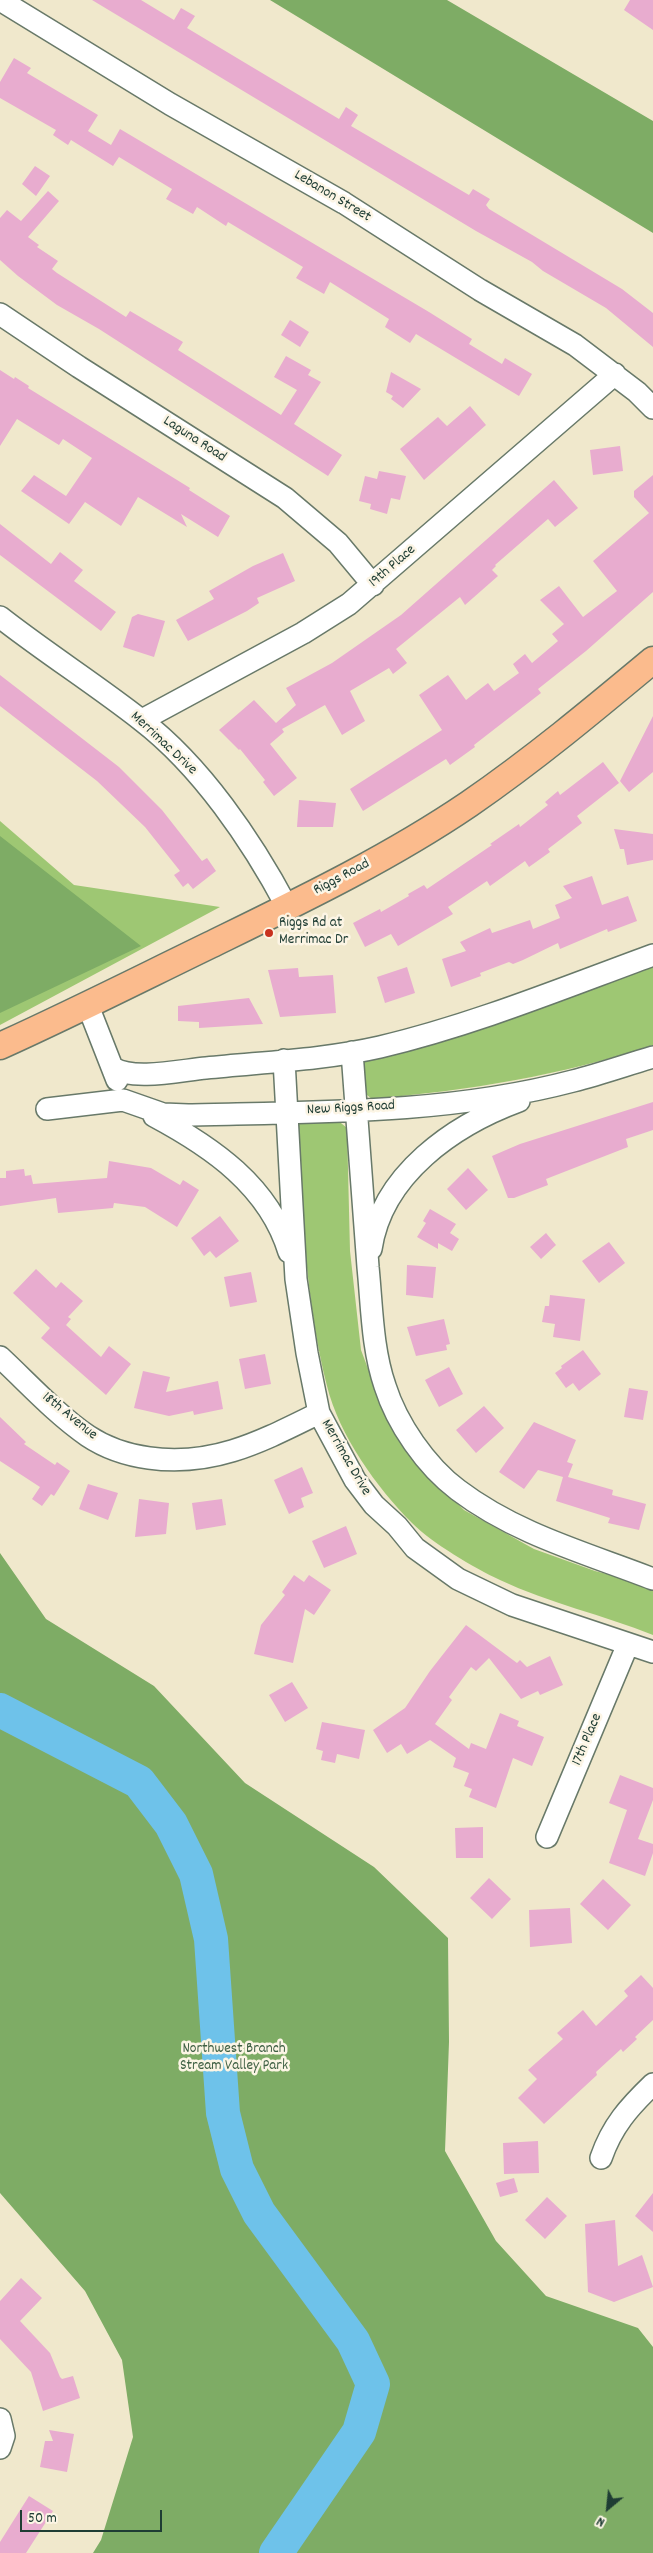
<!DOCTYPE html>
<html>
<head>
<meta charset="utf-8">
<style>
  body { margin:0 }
  #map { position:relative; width:653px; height:2553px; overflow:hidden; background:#f0e8cc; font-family:Dekko,sans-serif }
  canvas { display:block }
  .north { position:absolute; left:583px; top:2483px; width:50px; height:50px; -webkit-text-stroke:4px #fcf5e5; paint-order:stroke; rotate:208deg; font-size:14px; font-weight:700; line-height:20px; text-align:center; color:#1f3d34 }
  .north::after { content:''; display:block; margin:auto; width:18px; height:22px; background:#1f3d34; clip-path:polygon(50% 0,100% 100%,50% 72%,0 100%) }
  .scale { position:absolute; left:20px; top:2510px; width:142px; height:22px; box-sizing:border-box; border:2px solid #1f3d34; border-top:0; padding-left:6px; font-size:15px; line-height:18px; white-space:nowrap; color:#1f3d34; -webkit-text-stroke:4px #fcf5e5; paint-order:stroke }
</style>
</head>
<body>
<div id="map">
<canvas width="653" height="2553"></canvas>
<div class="north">N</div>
<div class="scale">50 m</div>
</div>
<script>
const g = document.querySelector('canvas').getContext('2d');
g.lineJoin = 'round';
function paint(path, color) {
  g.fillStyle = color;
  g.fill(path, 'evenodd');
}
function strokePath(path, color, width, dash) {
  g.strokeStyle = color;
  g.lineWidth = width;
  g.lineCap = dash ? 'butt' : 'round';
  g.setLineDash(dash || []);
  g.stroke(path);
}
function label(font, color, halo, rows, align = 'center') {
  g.font = font + ' Dekko,sans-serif';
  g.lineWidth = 5;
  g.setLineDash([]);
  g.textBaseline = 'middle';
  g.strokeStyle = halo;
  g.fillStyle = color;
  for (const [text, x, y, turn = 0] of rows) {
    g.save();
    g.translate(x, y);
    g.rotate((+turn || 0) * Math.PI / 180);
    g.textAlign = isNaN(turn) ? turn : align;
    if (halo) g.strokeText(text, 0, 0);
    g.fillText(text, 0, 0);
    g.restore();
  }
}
const green = new Path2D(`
  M 0,821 L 74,885 L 220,907 L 0,1025 Z
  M 653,966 L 653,1045 C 560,1076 470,1090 372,1099 L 362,1091 L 359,1069 L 366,1057 Z
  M 336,1119 L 347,1128 L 350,1251 L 361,1350 L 388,1422 L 428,1474 L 464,1510 L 534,1549 L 595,1571 L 653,1586 L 653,1635 C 603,1615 549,1603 500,1580 C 474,1568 432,1543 412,1523 C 377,1488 339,1435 327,1386 C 306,1303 303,1217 296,1132 L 300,1122 Z`);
const forest = new Path2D(`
  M 270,0 L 447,0 L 653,121 L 653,233 Z
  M 0,836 L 141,946 L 0,1013 Z
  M 0,1553 L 46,1619 L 154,1686 L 245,1783 L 374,1867 L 448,1938 L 449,2042 L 445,2151 L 496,2241 L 546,2296 L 638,2328 L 653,2347 L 653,2553 L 93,2553 L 101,2540 L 133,2437 L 122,2360 L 85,2291 L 0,2193 Z`);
const river = new Path2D(`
  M 0,1710 L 139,1782 L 171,1824 L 196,1874 L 211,1939 L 223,2113 L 237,2169 L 259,2213 L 353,2341 L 373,2384 L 359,2432 L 276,2553`);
const building = new Path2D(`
  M 92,0 L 141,0 L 174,20 L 181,8 L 195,16 L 187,28 L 242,61 L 339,119 L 346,107 L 358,115 L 351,126 L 469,195 L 473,189 L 490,199 L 486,205 L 489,209 L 622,289 L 653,313 L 653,347 L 606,308 L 543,271 L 532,262 L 476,231 Z
  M 630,0 L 653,0 L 653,30 L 624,10 Z
  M 14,58 L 31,68 L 27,73 L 98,115 L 88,131 L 111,145 L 120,129 L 429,312 L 472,339 L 469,344 L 502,364 L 505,358 L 532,374 L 519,396 L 416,334 L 410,343 L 385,327 L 389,319 L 330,282 L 324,294 L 296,278 L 303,267 L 228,222 L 226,226 L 197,207 L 193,214 L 166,199 L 172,189 L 119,157 L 113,166 L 71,140 L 68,145 L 53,135 L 56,130 L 0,98 L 0,82 Z
  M 35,166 L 50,176 L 36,196 L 22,184 Z
  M 48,191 L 59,201 L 28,237 L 39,245 L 37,247 L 58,261 L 52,269 L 57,273 L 126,317 L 130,311 L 183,342 L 178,350 L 281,415 L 297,390 L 274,377 L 286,356 L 311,370 L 308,375 L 321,382 L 294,424 L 342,455 L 328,476 L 99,329 L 57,305 L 18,276 L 0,260 L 0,218 L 7,210 L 21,221 Z
  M 290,320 L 309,332 L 300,347 L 281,335 Z
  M 0,370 L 14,379 L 15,377 L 29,386 L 28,388 L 190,488 L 189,490 L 230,516 L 218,537 L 181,514 L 187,527 L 138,497 L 121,526 L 85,502 L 69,524 L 21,491 L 34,475 L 66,496 L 92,458 L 63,439 L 59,445 L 17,419 L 0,446 Z
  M 391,372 L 421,389 L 403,408 L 391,399 L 393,396 L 386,392 Z
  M 470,406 L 486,425 L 424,480 L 400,449 L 438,417 L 447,426 Z
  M 620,446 L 623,471 L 593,475 L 590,450 Z
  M 379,471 L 406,476 L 400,500 L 391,498 L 387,514 L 370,509 L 371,504 L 359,501 L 365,476 L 377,479 Z
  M 653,475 L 653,592 L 586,651 L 538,689 L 541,693 L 474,745 L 475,747 L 450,765 L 446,759 L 363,811 L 350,789 L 442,730 L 419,695 L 448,675 L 466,700 L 488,683 L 494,691 L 519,673 L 513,664 L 525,654 L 532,663 L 558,641 L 552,634 L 564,624 L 540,600 L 559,586 L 583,617 L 617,591 L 593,561 L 649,513 L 634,497 L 634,491 Z
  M 554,480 L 578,508 L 555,527 L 548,519 L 495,565 L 496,566 L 492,570 L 498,576 L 465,605 L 460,597 L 396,649 L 407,663 L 393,674 L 389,668 L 350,691 L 365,721 L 342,735 L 325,705 L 282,729 L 284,732 L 270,744 L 297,778 L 274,796 L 263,782 L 265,780 L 240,749 L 239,750 L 219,730 L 254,700 L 276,723 L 296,705 L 286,688 L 332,663 L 401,615 Z
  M 0,524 L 51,564 L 60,552 L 83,570 L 74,581 L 116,612 L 101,631 L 0,555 Z
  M 283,553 L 295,581 L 257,598 L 259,603 L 247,611 L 188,641 L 176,620 L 214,599 L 209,591 L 253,566 Z
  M 138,614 L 165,621 L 154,657 L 123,647 L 132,617 Z
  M 0,675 L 119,767 L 162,810 L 202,861 L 207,858 L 216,871 L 193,889 L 188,883 L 183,887 L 174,875 L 180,871 L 145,827 L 97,781 L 0,706 Z
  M 653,716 L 653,772 L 629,792 L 620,781 Z
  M 603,762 L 619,783 L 577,816 L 582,823 L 548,849 L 550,852 L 529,867 L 525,861 L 490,886 L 487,881 L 448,907 L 453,914 L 398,946 L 391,934 L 365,947 L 353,923 L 380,909 L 381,912 L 409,896 L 408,894 L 424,885 L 427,889 L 492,845 L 490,844 L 519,824 L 520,827 L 548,805 L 545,802 L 558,791 L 560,795 Z
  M 299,800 L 336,803 L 333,827 L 297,827 Z
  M 614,829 L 653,834 L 653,860 L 627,865 L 624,849 L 620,849 Z
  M 592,876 L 602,905 L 628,896 L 637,921 L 608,932 L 607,929 L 560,949 L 558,943 L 523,960 L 513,964 L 509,962 L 480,973 L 481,976 L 451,987 L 442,959 L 466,951 L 460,942 L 490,928 L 492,933 L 530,920 L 533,929 L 560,918 L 555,905 L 572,898 L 563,886 Z
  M 407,967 L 415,993 L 385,1003 L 377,977 Z
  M 298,968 L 299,977 L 333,975 L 336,1013 L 280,1017 L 268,970 Z
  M 249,998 L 263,1024 L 199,1028 L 199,1022 L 178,1021 L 178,1006 Z
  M 653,1102 L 653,1130 L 626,1139 L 628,1147 L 546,1179 L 548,1185 L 514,1198 L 508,1198 L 492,1156 L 520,1144 Z
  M 109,1161 L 151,1168 L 180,1185 L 183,1180 L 199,1190 L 177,1227 L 145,1207 L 114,1203 L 113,1208 L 58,1213 L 56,1198 L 0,1206 L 0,1178 L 6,1178 L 6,1171 L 24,1169 L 25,1176 L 31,1175 L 33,1184 L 107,1178 Z
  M 468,1168 L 488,1190 L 466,1210 L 447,1189 Z
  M 430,1209 L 456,1224 L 450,1233 L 459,1239 L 452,1251 L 438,1243 L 438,1249 L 417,1237 L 426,1223 L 423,1221 Z
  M 220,1216 L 239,1241 L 216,1258 L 210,1251 L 204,1256 L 191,1238 Z
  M 546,1233 L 556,1245 L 541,1259 L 530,1247 Z
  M 609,1242 L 625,1263 L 599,1283 L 582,1261 Z
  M 407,1265 L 436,1267 L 433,1298 L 406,1295 Z
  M 36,1269 L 56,1288 L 61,1282 L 83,1301 L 68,1317 L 71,1319 L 66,1325 L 101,1357 L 109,1346 L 131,1364 L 106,1395 L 41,1338 L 50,1328 L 13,1293 Z
  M 251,1272 L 257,1302 L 230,1307 L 224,1277 Z
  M 550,1295 L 585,1299 L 580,1341 L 553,1337 L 555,1324 L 542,1322 L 545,1306 L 549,1306 Z
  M 444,1319 L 450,1344 L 446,1345 L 447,1350 L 416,1356 L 407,1327 Z
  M 583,1350 L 601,1374 L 579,1391 L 573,1383 L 566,1388 L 555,1373 L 562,1368 L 561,1366 Z
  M 265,1354 L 271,1384 L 245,1389 L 239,1359 Z
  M 449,1367 L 463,1394 L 439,1407 L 425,1380 Z
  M 143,1371 L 170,1377 L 166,1392 L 218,1381 L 223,1409 L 194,1415 L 193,1411 L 169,1416 L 134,1408 Z
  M 629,1388 L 648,1391 L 643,1420 L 624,1417 Z
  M 484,1406 L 504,1428 L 476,1453 L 456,1430 Z
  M 0,1417 L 26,1442 L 24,1444 L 55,1465 L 57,1462 L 70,1471 L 54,1496 L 51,1494 L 42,1506 L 32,1499 L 40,1487 L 0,1461 Z
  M 534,1422 L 576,1440 L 567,1462 L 573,1464 L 568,1477 L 613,1490 L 612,1495 L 646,1504 L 639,1530 L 608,1523 L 610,1518 L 556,1501 L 563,1477 L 538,1470 L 524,1489 L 499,1472 Z
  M 302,1467 L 313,1493 L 301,1498 L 304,1507 L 289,1514 L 274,1480 Z
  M 88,1484 L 118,1493 L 108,1520 L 79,1509 Z
  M 139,1499 L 169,1503 L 166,1534 L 135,1537 Z
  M 222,1499 L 226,1525 L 196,1530 L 192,1503 Z
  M 346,1526 L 357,1554 L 324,1568 L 312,1541 Z
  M 294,1575 L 304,1582 L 309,1575 L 331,1590 L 314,1615 L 305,1609 L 293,1663 L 254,1654 L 261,1625 L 285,1595 L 282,1592 Z
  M 466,1625 L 517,1663 L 520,1660 L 527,1667 L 550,1656 L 563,1685 L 540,1695 L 538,1691 L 521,1699 L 489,1658 L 476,1671 L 471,1667 L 449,1697 L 452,1700 L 435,1724 L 469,1749 L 471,1743 L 486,1749 L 500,1713 L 519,1721 L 517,1726 L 544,1737 L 532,1766 L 513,1758 L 496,1808 L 469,1797 L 472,1789 L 464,1786 L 469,1773 L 453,1767 L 456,1758 L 430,1740 L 407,1754 L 401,1744 L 387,1753 L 373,1730 L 405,1708 L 430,1671 Z
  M 292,1682 L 308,1708 L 285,1722 L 269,1695 Z
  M 322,1722 L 365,1730 L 359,1759 L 337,1754 L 335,1763 L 321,1760 L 323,1751 L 316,1749 Z
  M 620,1775 L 653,1788 L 653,1800 L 638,1839 L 653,1844 L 653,1853 L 645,1876 L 609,1863 L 627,1810 L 609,1803 Z
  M 483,1827 L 483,1858 L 456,1858 L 455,1828 Z
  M 489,1878 L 511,1899 L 492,1919 L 470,1898 Z
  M 603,1879 L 631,1905 L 608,1930 L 580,1904 Z
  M 570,1908 L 572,1943 L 530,1947 L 529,1910 Z
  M 641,1975 L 653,1988 L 653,2020 L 635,2037 L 637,2039 L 623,2052 L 621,2049 L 596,2072 L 597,2075 L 544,2124 L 518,2098 L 537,2079 L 528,2070 L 563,2039 L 557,2033 L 583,2010 L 596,2026 L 628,1996 L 624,1991 Z
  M 538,2141 L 539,2173 L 504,2174 L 503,2143 Z
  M 514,2178 L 518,2192 L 500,2197 L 496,2183 Z
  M 653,2193 L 653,2232 L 635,2216 Z
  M 547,2197 L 567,2216 L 545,2239 L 525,2220 Z
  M 615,2220 L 618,2266 L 642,2255 L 653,2287 L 614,2302 L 588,2292 L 585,2224 Z
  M 21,2278 L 42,2298 L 20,2321 L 50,2353 L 60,2377 L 62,2379 L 73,2376 L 80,2398 L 43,2411 L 31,2372 L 0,2339 L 0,2301 Z
  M 49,2430 L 74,2434 L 67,2472 L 40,2467 L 45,2441 L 53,2441 Z
  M 29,2496 L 53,2511 L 26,2553 L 0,2553 L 0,2542 Z`);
const minor = new Path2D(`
  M 0,0 L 170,104 L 344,203 L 480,290 L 575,345 L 637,392 L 653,408
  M 0,314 L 79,367 L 285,498 L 338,543 L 373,585
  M 0,617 C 46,653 95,684 141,720 C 201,766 252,841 287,907
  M 142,720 L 303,633 L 349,604 L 615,374
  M 88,1006 L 117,1080
  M 352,1052 C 358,1124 362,1195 368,1267 C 372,1307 372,1348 385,1386 C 397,1424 426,1466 458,1490 C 516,1534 586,1553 653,1579
  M 284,1060 L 296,1279 L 307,1353 L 319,1413 L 355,1480 L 374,1505 L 397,1526 L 415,1548 L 458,1579 L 512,1605 L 653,1652
  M 113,1068 C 134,1081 182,1070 206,1068 C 264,1062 323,1060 380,1047 C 473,1025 563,988 653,955
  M 47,1109 L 123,1100 L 163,1114 L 188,1115 C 316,1112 448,1114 573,1081 C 600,1074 626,1065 653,1057
  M 154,1116 C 212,1147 269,1186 289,1252
  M 371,1249 C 382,1174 454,1125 519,1101
  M 0,1357 C 28,1383 56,1414 88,1436 C 106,1448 127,1455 149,1458 C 214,1467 262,1441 319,1413
  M 547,1837 L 628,1644
  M 601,2158 C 612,2126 629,2107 653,2084
  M 0,2419 L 4,2436 L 0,2448`);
const major = new Path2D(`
  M 0,1046 C 71,1014 140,979 210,945 C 298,902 388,859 469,804 C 533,760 593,710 653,660`);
const markers = [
  [269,933,5,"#c8321e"]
];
const streetNames = [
  ["Lebanon Street",332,197,31],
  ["Laguna Road",194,440,33],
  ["19th Place",393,567,-41],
  ["Merrimac Drive",163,744,43],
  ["Riggs Road",342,878,-28],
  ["New Riggs Road",351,1109,-3],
  ["18th Avenue",69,1417,39],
  ["Merrimac Drive",345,1458,60],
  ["17th Place",588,1740,-67]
];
const poiNames = [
  ["Riggs Rd at",279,924],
  ["Merrimac Dr",279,941]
];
const parkNames = [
  ["Northwest Branch",234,2050],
  ["Stream Valley Park",234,2067]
];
paint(green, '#9ec773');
paint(forest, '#7eac65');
strokePath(river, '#6ec2ea', 34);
paint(building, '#e8accf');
strokePath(minor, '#687969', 24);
strokePath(major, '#687969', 29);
strokePath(minor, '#fff', 21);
strokePath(major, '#fbbb8d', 26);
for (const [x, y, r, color] of markers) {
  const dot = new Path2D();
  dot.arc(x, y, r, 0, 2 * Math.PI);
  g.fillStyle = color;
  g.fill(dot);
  strokePath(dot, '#fcf5e5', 2);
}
label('15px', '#1f3d34', '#fcf5e5', streetNames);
label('15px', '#1f3d34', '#fcf5e5', poiNames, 'left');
label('15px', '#3f6044', '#fcf5e5', parkNames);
</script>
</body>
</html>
